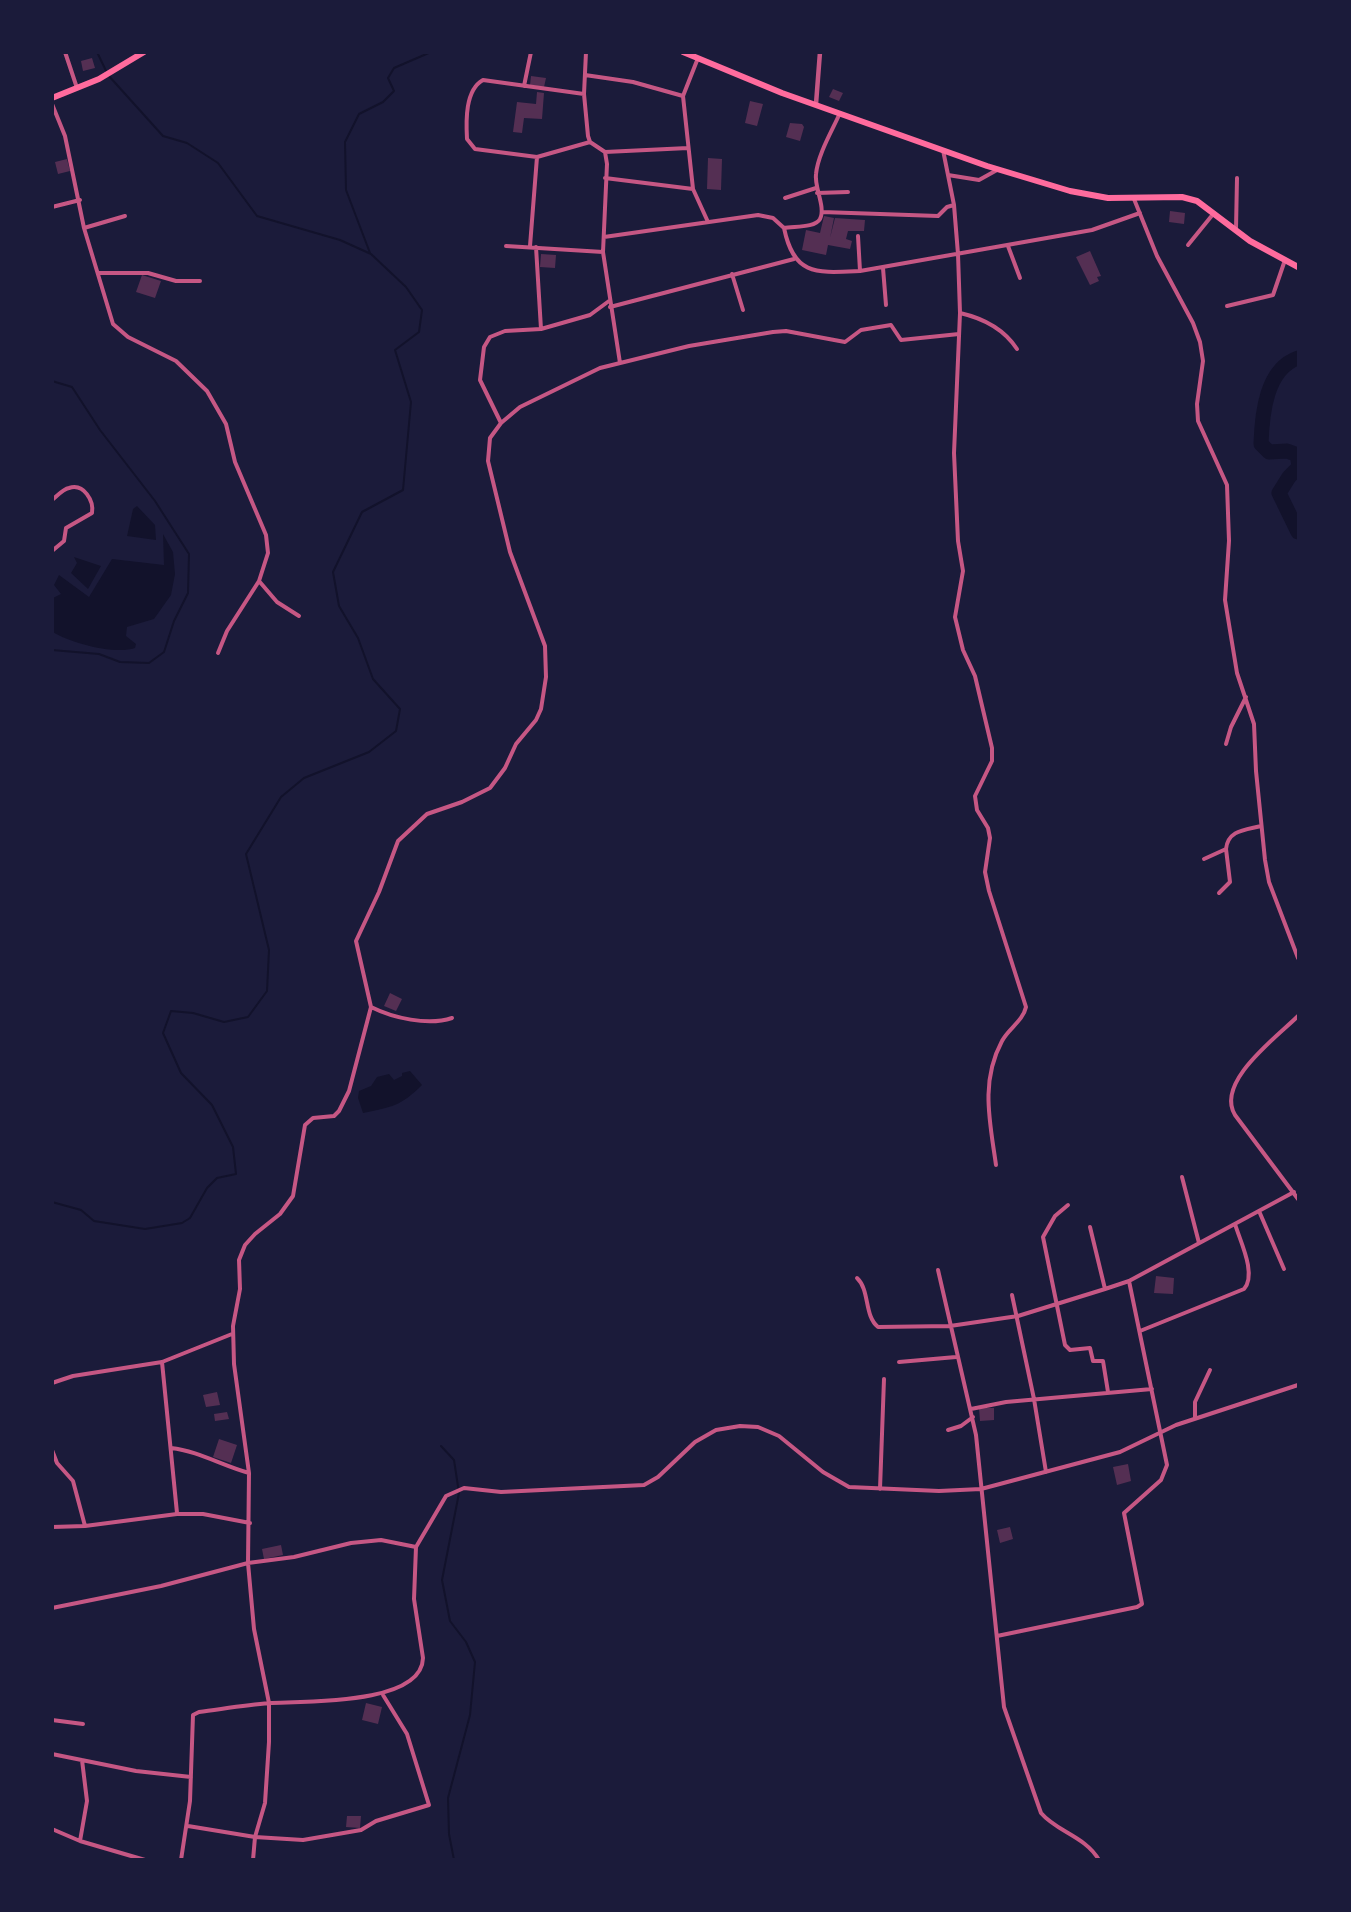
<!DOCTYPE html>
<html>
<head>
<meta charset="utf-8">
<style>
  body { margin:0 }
  #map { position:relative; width:1351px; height:1912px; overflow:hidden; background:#1b1b3a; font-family:"Fira Sans Condensed",sans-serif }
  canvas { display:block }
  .frame { position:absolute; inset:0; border:54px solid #1b1b3a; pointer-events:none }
</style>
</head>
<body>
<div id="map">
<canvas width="1351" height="1912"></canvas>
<div class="frame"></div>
</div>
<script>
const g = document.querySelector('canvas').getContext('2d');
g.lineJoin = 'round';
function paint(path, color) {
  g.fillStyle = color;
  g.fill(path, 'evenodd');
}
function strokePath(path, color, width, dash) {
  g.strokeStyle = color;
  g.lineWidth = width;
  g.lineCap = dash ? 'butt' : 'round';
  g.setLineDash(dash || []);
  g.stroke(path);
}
const water = new Path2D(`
  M 137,506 L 155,525 L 156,540 L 127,536 L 133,509 Z
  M 163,534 L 173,552 L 175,574 L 171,595 L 154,619 L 127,627 L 126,636 L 136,644 L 135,648 C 115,655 70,643 53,632 L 53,598 L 61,594 L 54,585 L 59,575 L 89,597 L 112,559 L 164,565 Z
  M 74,557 L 101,566 L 88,589 L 71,573 L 77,563 Z
  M 410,1071 L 422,1085 C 401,1106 392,1107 363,1113 L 358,1098 L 359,1091 L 371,1086 L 377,1077 L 389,1074 L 394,1080 L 402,1076 L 402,1073 Z`);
const stream = new Path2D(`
  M 370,253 L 346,190 L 345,142 L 359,114 L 383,102 L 394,91 L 388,78 L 394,68 L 431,52
  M 52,381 L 72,387 L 100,430 L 155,501 L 189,554 L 188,593 L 174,621 L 164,652 L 149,663 L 120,662 L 99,654 L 52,650
  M 52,1202 L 81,1210 L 94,1221 L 145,1229 L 182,1223 L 190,1218 L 207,1188 L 217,1178 L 236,1174 L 233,1147 L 212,1105 L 181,1073 L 163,1033 L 171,1011 L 193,1013 L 224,1022 L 248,1017 L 267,991 L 269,950 L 246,854 L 281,797 L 304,778 L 369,752 L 396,731 L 400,709 L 373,679 L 358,638 L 339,606 L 333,572 L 362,512 L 403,490 L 411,402 L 395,350 L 419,332 L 422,310 L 406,287 L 371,254 L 340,240 L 257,216 L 218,163 L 187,143 L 163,136 L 108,75 L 97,52
  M 441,1446 L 454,1460 L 459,1493 L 442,1580 L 450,1621 L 466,1642 L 475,1662 L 470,1715 L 448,1798 L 449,1834 L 454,1860`);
const river = new Path2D(`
  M 1298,358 C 1266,369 1262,414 1261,444 L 1269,452 L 1287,451 L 1298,455 L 1298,461
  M 1298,468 L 1289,477 L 1279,493 L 1298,532`);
const building = new Path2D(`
  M 92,58 L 95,68 L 83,71 L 81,61 Z
  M 531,76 L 546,78 L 544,87 L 530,85 Z
  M 833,89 L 843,93 L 839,101 L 829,97 Z
  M 537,92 L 544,93 L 542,119 L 524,118 L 522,133 L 513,132 L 517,102 L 536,104 Z
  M 750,101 L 763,104 L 757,126 L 745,123 Z
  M 790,123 L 802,124 L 804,127 L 800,141 L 786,137 Z
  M 708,158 L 722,159 L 721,190 L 707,189 Z
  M 67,159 L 70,171 L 58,174 L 55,162 Z
  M 1170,211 L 1185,213 L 1184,224 L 1169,222 Z
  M 824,216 L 834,218 L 830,238 L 835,218 L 865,220 L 864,231 L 848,231 L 846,239 L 852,241 L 850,249 L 828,245 L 826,255 L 802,250 L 806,230 L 820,233 Z
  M 1090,251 L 1101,276 L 1097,277 L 1099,281 L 1090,285 L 1076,257 Z
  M 541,254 L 556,255 L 555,268 L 540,267 Z
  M 142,275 L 161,281 L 155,298 L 136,292 Z
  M 390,993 L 402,999 L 396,1011 L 384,1006 Z
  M 1156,1276 L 1174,1278 L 1173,1294 L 1154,1293 Z
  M 217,1392 L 220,1405 L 206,1407 L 203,1395 Z
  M 979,1408 L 994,1408 L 994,1420 L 980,1421 Z
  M 227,1412 L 229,1419 L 215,1421 L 214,1414 Z
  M 219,1439 L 237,1445 L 231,1463 L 213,1457 Z
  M 1128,1464 L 1131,1481 L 1117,1485 L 1113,1467 Z
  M 1010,1527 L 1013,1539 L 1000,1543 L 997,1530 Z
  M 281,1545 L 283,1555 L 264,1559 L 262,1549 Z
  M 366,1703 L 382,1707 L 378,1724 L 362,1720 Z
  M 347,1816 L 361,1816 L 360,1828 L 346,1827 Z`);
const minor = new Path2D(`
  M 65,52 L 77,88
  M 586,52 L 584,94 L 588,136 L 590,142 L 605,152 L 607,164 L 603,252 L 620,363
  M 698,58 L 683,96 L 693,189 L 708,222
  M 585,75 L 633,82 L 683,96
  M 524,86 L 531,52
  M 584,94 L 483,80 C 465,90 466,121 467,139 L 475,149 L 537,157 L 590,142
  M 52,104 L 65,136 L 84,228 L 113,324 L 128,337 L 176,361 L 207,391 L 226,424 L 235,462 L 266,535 L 268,553 L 259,581 L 227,631 L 218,653
  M 943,150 L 954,205 L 958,254 L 960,313 L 954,453 L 958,541 L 963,571 L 955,617 L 963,650 L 975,676 L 992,748 L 992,761 L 975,796 L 977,810 L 988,828 L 990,838 L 985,872 L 989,891 L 1026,1007 C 1023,1021 1008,1029 1002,1041 C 980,1082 990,1122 996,1165
  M 605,152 L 688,148
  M 948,175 L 979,180 L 997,170
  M 605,178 L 693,189
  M 817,193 L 848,192
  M 785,198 L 816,188
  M 1134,199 L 1157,256 L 1193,323 L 1200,342 L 1203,361 L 1197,404 L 1198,421 L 1227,485 L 1229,541 L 1225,600 L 1237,673 L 1254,724 L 1256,771 L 1265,860 L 1269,882 L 1298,958
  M 52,207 L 80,200
  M 822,212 L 938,216 L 947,207 L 954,205
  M 84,228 L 125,216
  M 784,228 C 794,276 816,273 860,271 L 1092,230 L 1140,213
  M 784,228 C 794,226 815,228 820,219 C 826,207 814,187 816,174 C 818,154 832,131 840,113
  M 1236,229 L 1237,178
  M 858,236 L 860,271
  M 604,237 L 758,215 L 773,218 L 784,228
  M 1188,245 L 1214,213
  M 506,246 L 603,252
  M 530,246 L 537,157
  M 1008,246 L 1020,278
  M 536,247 L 541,329
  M 883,268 L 886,305
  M 98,273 L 148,273 L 176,281 L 200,281
  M 732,274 L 743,310
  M 1227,306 L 1273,295 L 1285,260
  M 610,307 L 794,259
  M 960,313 C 982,318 1004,329 1017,349
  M 501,423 L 480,380 L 484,347 L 490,337 L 505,331 L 541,329 L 590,315 L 609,301
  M 52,500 C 57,496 63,489 69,488 C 84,483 94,501 92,513 L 66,528 L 64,541 L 52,551
  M 259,581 L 277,602 L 299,616
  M 1226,744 L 1231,727 L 1246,697
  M 1204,859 L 1226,849 C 1228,830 1245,830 1261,826
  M 1219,893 L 1230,882 L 1226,849
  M 371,1007 C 393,1018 428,1026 452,1018
  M 1298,1016 C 1277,1037 1215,1082 1235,1115 L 1298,1199
  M 1182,1177 L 1199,1243
  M 1068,1205 L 1055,1216 L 1043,1237 L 1065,1345 L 1070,1350 L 1090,1348 L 1093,1361 L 1103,1361 L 1108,1392
  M 1259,1211 L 1284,1269
  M 1090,1227 L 1105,1289
  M 938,1270 L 976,1435 L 1004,1707 L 1041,1813 C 1057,1832 1085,1836 1099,1860
  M 857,1278 C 870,1290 864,1316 878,1327 L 950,1326 L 1018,1316 L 1105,1289 L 1129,1281 L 1294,1192
  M 1012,1295 L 1034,1399 L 1046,1472
  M 1140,1331 L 1244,1289 C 1257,1274 1240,1241 1235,1224
  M 162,1362 L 177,1513
  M 899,1362 L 956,1357
  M 52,1383 L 73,1376 L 162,1362 L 232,1334
  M 971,1409 L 1006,1402 L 1152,1389
  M 1195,1418 L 1195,1402 L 1210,1370
  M 948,1430 L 961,1426 L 973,1417
  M 171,1448 C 198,1451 223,1466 249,1473
  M 52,1450 L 57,1463 L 73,1481 L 85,1526
  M 880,1489 L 884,1379
  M 52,1527 L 85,1526 L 177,1514 L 203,1514 L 250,1523
  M 52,1608 L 161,1586 L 248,1563 L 294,1557 L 351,1543 L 381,1540 L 416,1547
  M 997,1636 L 1137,1607 L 1142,1604 L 1124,1513 L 1161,1480 L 1167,1465 L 1129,1281
  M 52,1720 L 83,1724
  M 52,1754 L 136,1771 L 191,1777
  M 188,1826 L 255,1837 L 303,1840 L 361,1830 L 376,1821 L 429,1805 L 407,1734 L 383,1695
  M 52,1829 L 80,1841 L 145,1860
  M 80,1841 L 87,1801 L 82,1760
  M 181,1860 L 190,1801 L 193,1715 L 199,1712 C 222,1709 246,1705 269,1703 C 300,1701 422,1706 423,1658 L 414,1599 L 416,1547 L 446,1496 L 464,1488 L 501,1492 L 644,1485 L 658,1477 L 695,1442 L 716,1430 L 740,1426 L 758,1427 L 779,1436 L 823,1472 L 849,1487 L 939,1491 L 981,1489 L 1120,1452 L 1176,1425 L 1298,1385
  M 253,1860 L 255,1837 L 265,1803 L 269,1742 L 269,1703 L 254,1629 L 248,1563 L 249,1473 L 234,1364 L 233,1326 L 240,1289 L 239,1260 L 245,1245 L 255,1234 L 280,1214 L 293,1196 L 305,1125 L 313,1118 L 334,1116 L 339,1111 L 349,1091 L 371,1007 L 356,941 L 379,892 L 398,841 L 427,814 L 462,802 L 490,788 L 505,768 L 516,744 L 536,720 L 541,709 L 546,677 L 545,646 L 510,552 L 488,461 L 490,438 L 501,423 L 520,407 L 600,368 L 689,346 L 773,332 L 786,331 L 845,342 L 861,330 L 891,325 L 901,340 L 959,334`);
const tertiary = new Path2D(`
  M 816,104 L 820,52`);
const primary = new Path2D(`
  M 683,52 L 782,93 L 987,166 L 1070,191 L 1108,198 L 1182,197 L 1197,201 L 1250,241 L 1298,267
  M 52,98 L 99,79 L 144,52`);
paint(water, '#12122b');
strokePath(stream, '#12122b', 2);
strokePath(river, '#12122b', 15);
paint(building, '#542f53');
strokePath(minor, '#c65784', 4);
strokePath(tertiary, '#c65784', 4.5);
strokePath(primary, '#ff6b9d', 6);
</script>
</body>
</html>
